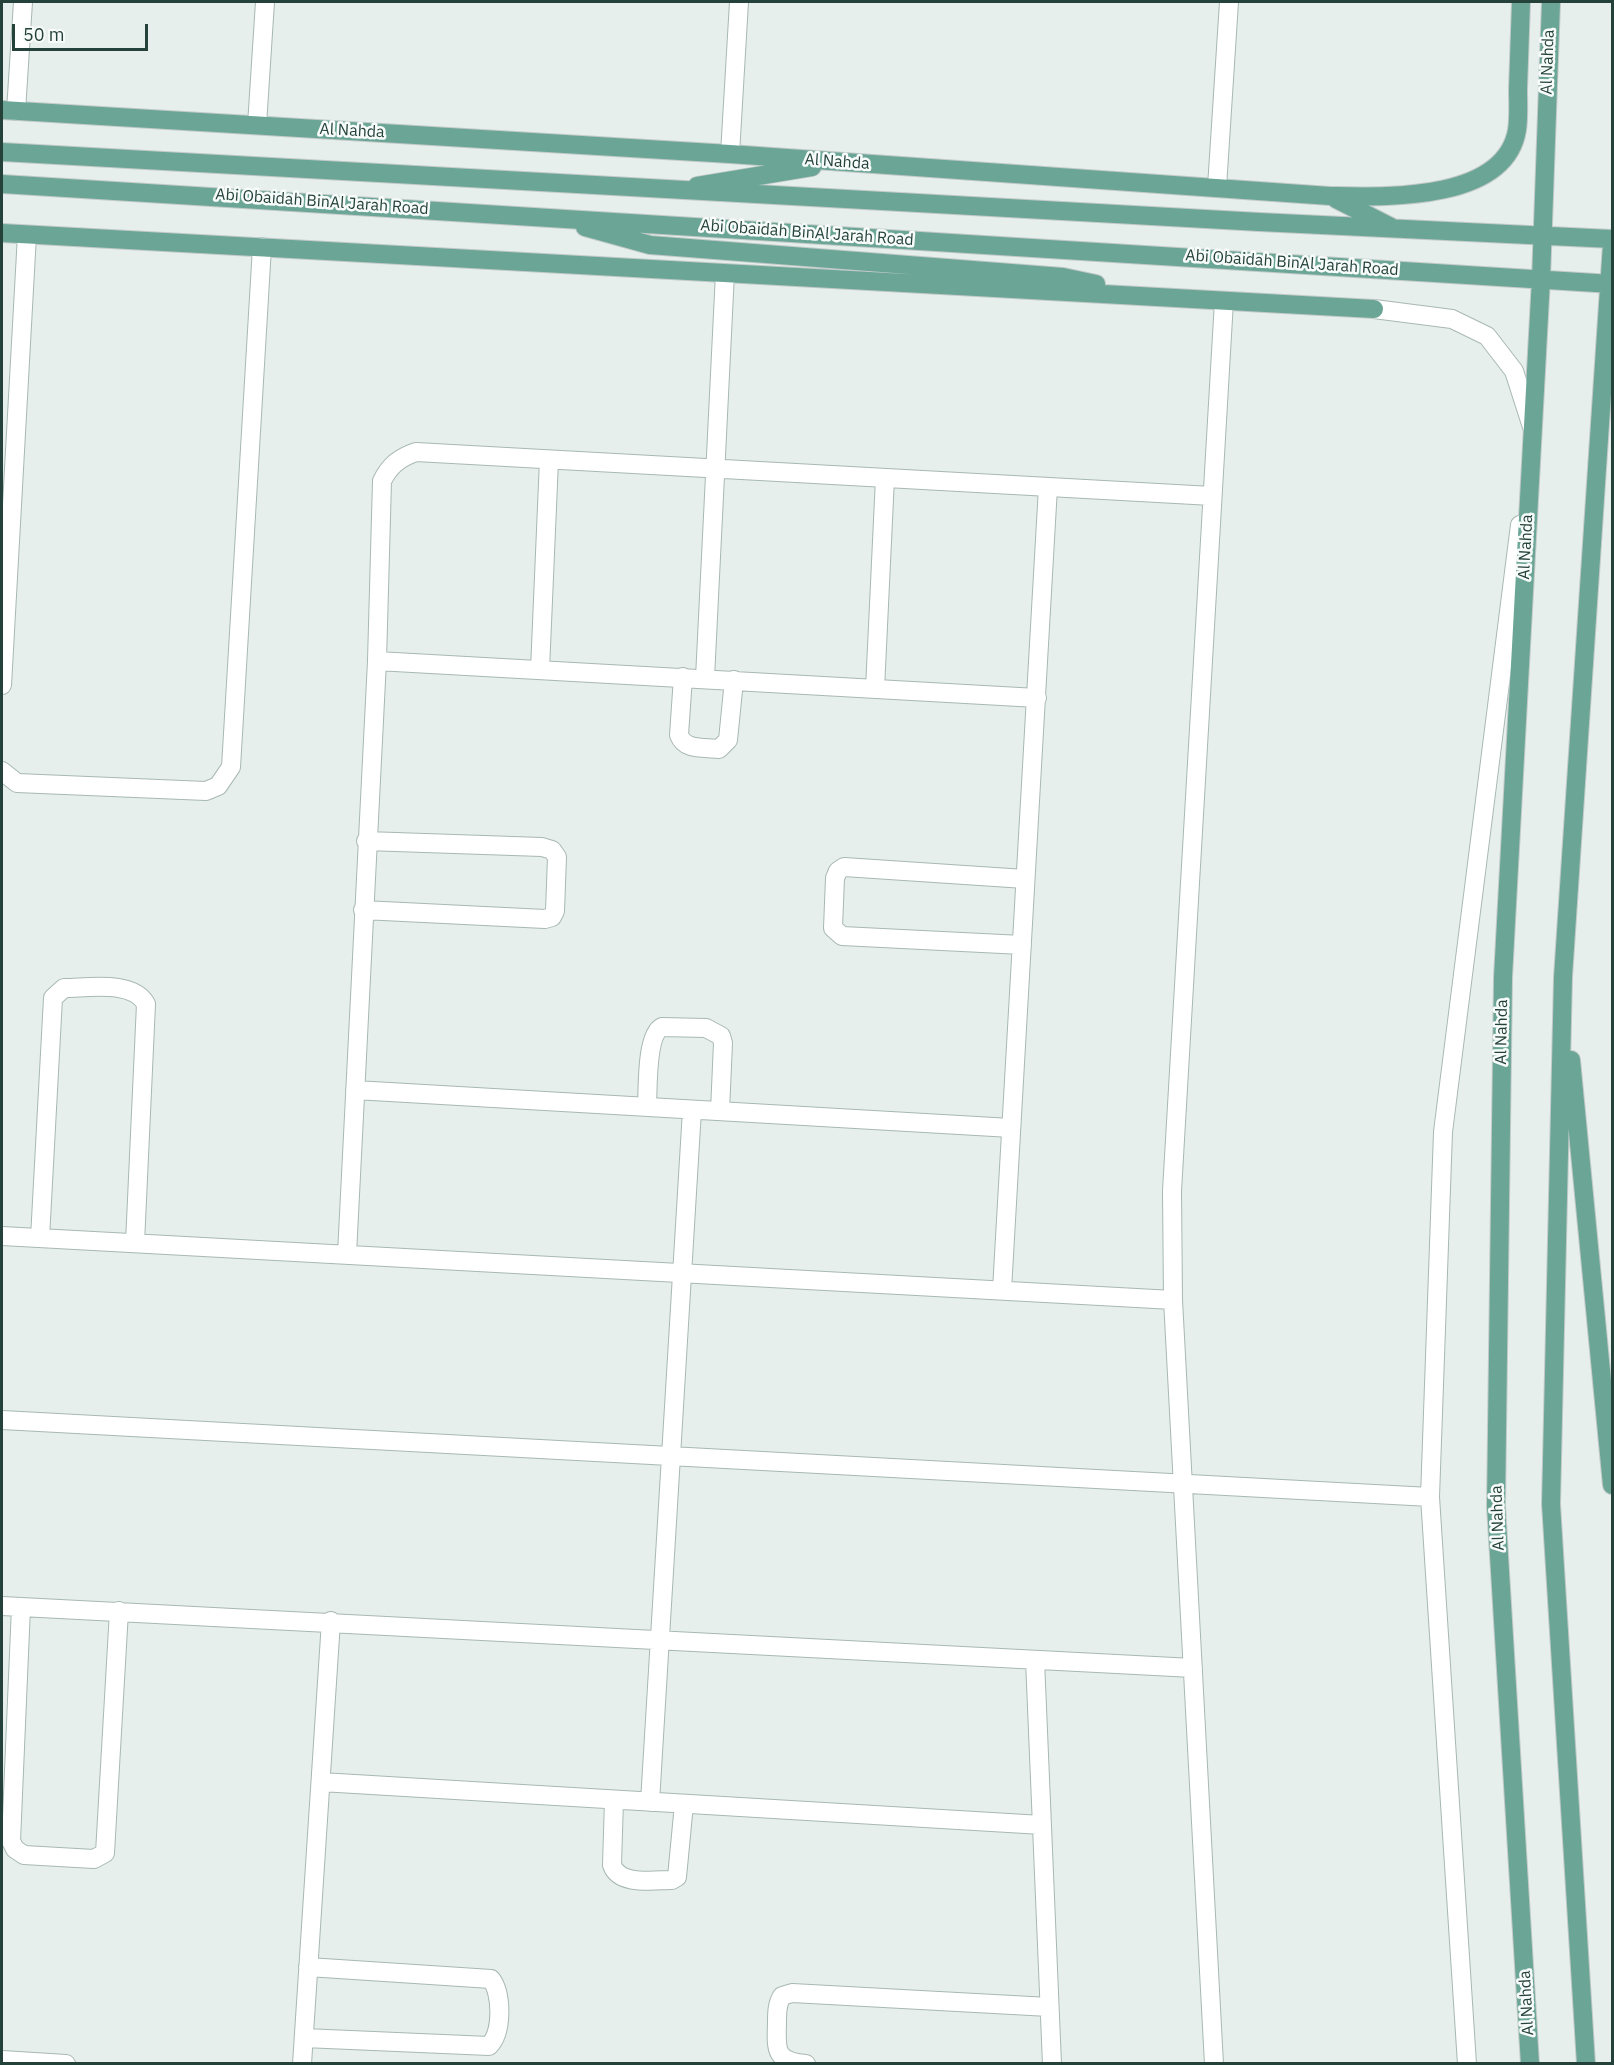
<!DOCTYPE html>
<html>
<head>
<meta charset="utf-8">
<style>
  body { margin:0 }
  #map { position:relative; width:1614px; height:2065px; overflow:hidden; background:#e6efeb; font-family:"IBM Plex Sans",sans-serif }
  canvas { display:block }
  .frame { position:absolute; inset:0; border:3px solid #24423a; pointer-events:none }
  .scale { position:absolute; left:12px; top:24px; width:136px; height:27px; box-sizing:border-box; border:3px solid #24423a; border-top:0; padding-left:8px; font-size:18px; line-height:21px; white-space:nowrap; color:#24423a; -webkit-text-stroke:4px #f7fbf9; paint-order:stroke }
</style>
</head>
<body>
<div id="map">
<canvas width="1614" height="2065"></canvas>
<div class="frame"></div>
<div class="scale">50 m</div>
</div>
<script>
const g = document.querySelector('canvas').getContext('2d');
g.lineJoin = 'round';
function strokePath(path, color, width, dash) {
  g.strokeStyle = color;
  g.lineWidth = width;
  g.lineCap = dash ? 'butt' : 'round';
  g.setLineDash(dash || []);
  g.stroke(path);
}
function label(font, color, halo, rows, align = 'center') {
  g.font = font + ' "IBM Plex Sans",sans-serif';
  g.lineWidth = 5;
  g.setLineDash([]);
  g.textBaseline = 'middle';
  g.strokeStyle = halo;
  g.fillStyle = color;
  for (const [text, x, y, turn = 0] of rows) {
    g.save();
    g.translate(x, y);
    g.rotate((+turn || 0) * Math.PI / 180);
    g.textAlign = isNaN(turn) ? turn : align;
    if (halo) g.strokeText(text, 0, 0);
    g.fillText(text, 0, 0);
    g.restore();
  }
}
const minor = new Path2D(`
  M 16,111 L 23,2
  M 257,125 L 265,2
  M 730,154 L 739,2
  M 1217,187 L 1229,2
  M 1374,309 L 1452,319 L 1487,336 L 1514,371 L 1532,427
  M 377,661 L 1037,698
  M 540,670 L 549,460
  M 683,677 L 679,735 C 685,751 704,747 719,749 L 728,740 L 734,680
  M 705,678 L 725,273
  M 2,685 L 27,235
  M 875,689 L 885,478
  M 2,771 L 17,783 L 206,791 L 218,786 L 231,767 L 262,247
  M 363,910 L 545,919 L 552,917 L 555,911 L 557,857 L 552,850 L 542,847 L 366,841
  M 1022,945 L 842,936 L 833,928 L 835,878 L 838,871 L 844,867 L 1025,879
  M 355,1090 L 1011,1128
  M 647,1106 C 648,1089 646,1035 662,1027 L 706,1028 L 721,1036 L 723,1043 L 720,1111
  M 2,1236 L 1173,1300
  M 40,1238 L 53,998 L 64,988 C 88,988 133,980 146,1004 L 135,1243
  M 347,1254 L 377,661 L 382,481 C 390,465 399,458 416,452 L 1212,496
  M 1002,1290 L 1048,487
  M 2,1420 L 1430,1497
  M 2,1606 L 1193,1668
  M 21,1607 L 11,1841 L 15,1849 L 24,1855 L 94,1859 L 105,1853 L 119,1611
  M 1035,1660 L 1052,2064
  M 321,1782 L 1042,1825
  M 614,1800 L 612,1865 C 619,1886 654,1880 672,1880 L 677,1877 L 684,1804
  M 650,1802 L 692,1110
  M 304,2038 L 489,2046 C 503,2032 502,1993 491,1979 L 308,1967
  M 2,2060 L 66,2064
  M 302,2064 L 331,1621
  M 806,2064 C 775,2062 776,2050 777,2023 C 777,2013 777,2004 782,1996 L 792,1993 L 1049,2007
  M 1214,2064 L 1173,1300 L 1172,1191 L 1224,301
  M 1467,2064 L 1430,1497 L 1443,1132 L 1520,525`);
const major = new Path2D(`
  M 2,110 L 730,154 L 1330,196 C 1384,197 1505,202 1517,130 C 1519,117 1518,102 1518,89 C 1519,60 1520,31 1521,2
  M 2,152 C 538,184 1075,214 1612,239
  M 2,184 L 1612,284
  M 697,186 L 812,167
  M 1336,199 L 1391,227
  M 585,227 L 650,245 L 1063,277 L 1096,284
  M 2,233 L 1374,309
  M 1571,1060 L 1612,1485
  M 1530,2064 L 1496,1506 L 1503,977 L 1541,279 L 1551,2
  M 1586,2064 L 1551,1504 L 1563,977 L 1612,244`);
const streetNames = [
  ["Al Nahda",1548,62,-88],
  ["Al Nahda",352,131,3],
  ["Al Nahda",837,162,4],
  ["Abi Obaidah BinAl Jarah Road",322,202,4],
  ["Abi Obaidah BinAl Jarah Road",807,233,4],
  ["Abi Obaidah BinAl Jarah Road",1292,263,4],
  ["Al Nahda",1526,547,-87],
  ["Al Nahda",1502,1032,-89],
  ["Al Nahda",1498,1518,-92],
  ["Al Nahda",1527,2003,-93]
];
strokePath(minor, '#a8b8b2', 20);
strokePath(major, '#c2cac8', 20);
strokePath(minor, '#fff', 18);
strokePath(major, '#6aa596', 18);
label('16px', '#24423a', '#f7fbf9', streetNames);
</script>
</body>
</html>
